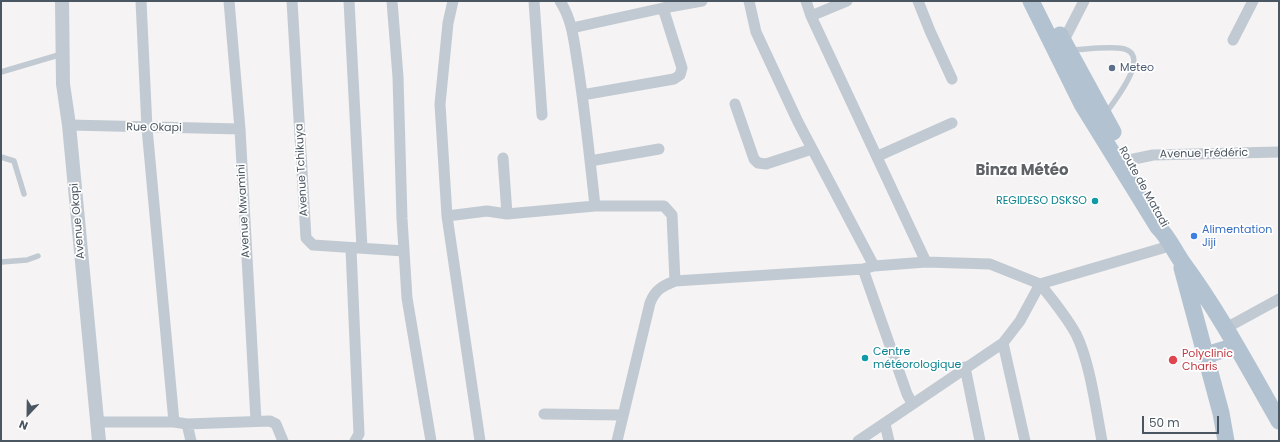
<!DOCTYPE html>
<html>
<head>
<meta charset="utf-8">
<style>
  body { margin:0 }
  #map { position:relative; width:1280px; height:442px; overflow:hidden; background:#f5f3f3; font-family:Poppins,sans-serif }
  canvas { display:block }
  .frame { position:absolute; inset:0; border:2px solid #4a5661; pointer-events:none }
  .north { position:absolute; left:8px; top:394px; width:40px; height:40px; -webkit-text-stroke:3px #fff; paint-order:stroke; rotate:202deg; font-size:11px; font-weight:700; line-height:16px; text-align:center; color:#4a5661 }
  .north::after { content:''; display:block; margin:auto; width:14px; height:18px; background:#4a5661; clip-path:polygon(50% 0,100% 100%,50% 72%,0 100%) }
  .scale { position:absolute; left:1142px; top:416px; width:77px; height:18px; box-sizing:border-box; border:2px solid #4a5661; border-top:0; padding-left:5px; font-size:12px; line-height:14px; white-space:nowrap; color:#4a5661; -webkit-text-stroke:3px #fff; paint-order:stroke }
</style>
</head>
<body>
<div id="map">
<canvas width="1280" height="442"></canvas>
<div class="frame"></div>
<div class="north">N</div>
<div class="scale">50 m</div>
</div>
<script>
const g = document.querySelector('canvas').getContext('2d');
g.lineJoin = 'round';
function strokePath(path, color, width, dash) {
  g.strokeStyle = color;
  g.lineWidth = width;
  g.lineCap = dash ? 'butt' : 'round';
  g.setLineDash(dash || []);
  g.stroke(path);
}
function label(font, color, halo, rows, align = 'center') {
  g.font = font + ' Poppins,sans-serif';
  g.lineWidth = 3.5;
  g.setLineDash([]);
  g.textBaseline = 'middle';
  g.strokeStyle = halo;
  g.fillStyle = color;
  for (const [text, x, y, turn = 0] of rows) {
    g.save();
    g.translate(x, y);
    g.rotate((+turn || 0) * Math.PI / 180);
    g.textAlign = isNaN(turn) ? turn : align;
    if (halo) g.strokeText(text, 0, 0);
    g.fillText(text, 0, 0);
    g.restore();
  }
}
const service = new Path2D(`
  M 1072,50 C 1087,49 1103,47 1118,48 C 1156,50 1115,100 1106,113
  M 1,72 L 62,54
  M 1,157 L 14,161 L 24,194
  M 1,262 L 27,260 L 38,256`);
const minor = new Path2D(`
  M 141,1 L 147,128 L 174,422
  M 229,1 L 240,129 L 256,421
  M 292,1 L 306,238 L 313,245 L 404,251
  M 349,1 L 362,248
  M 392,1 L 398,77 L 402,219 L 407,298 L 431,441
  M 453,1 L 448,23 L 440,104 L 447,216 L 480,441
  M 534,1 L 542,115
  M 560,1 C 573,21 574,43 578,66 C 585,112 590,159 595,206
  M 749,1 L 756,32 L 798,122 L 874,266
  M 806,1 L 811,16 L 926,262
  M 918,1 L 930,31 L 952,79
  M 663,8 L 702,1
  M 811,16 L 847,1
  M 572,28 L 663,8 L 682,68 L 680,75 L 674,79 L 582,95
  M 1233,40 L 1253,1
  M 1063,42 L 1084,1
  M 735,104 L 754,159 L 758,163 L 766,164 L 812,149
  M 69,125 L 240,129
  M 878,156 L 952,123
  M 503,158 L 507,214
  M 1129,160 L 1153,155 L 1279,152
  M 590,161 L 659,149
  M 447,216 L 487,211 L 507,214 L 595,206 L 664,206 L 672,215 L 675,281
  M 351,249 L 359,434 L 355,441
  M 863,269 L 907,394 L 912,403
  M 1226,328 L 1279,299
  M 1003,343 L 1025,441
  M 965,367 L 980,441
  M 544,414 L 623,415
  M 97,422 L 174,422 L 187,424 L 270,421 L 276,424 L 283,441
  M 187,424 L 191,441
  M 885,424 L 889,441
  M 617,441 L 650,303 C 655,290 662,286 675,281 L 863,269 L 874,266 L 926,262 L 990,264 L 1040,284 L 1173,245
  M 858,441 L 1003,343 L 1020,321 L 1040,284 C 1053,300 1066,316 1076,334 C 1090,362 1096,410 1102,441`);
const tertiary = new Path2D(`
  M 62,1 L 63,84 L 69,125 L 99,441`);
const primary = new Path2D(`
  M 1031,1 L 1082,104 L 1158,227 C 1169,238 1173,249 1182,262 C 1219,312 1248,367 1279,421
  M 1060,35 L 1113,132
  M 1182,268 L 1221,413 L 1226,441
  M 1206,355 L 1236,346`);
const markers = [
  [1112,68,4,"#5c6f8a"],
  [1095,201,4,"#0f9aa8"],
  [1194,236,4,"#3f7fe0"],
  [865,358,4,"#0f9aa8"],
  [1173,360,5,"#e0444e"]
];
const serviceNames = [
  ["Meteo",1120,68]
];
const streetNames = [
  ["Rue Okapi",154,128,1],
  ["Avenue Frédéric",1204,154,-1],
  ["Avenue Tchikuya",302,170,-93],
  ["Route de Matadi",1143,187,61],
  ["Avenue Mwamini",244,211,-93],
  ["Avenue Okapi",78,221,-95]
];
const cultureNames = [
  ["REGIDESO DSKSO",1087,201],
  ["Centre",873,352,"left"],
  ["météorologique",873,365,"left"]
];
const shopNames = [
  ["Alimentation",1202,230],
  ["Jiji",1202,243]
];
const healthNames = [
  ["Polyclinic",1182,354],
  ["Charis",1182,367]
];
const districtNames = [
  ["Binza Météo",1022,171]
];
strokePath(service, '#c1cad2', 5.5);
strokePath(minor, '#c1cad2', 11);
strokePath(tertiary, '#c1cad2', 14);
strokePath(primary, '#b3c2d1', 17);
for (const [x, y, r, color] of markers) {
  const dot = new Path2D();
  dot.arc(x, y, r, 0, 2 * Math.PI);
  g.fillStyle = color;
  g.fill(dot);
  strokePath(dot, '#fff', 1.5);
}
label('11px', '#4e5e75', '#fff', serviceNames, 'left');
label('11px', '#4a5661', '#fff', streetNames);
label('11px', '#0d838f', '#fff', cultureNames, 'right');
label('11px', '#366cbe', '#fff', shopNames, 'left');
label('11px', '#be3a42', '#fff', healthNames, 'left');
label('bold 15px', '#5f6368', '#fff', districtNames);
</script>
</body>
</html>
